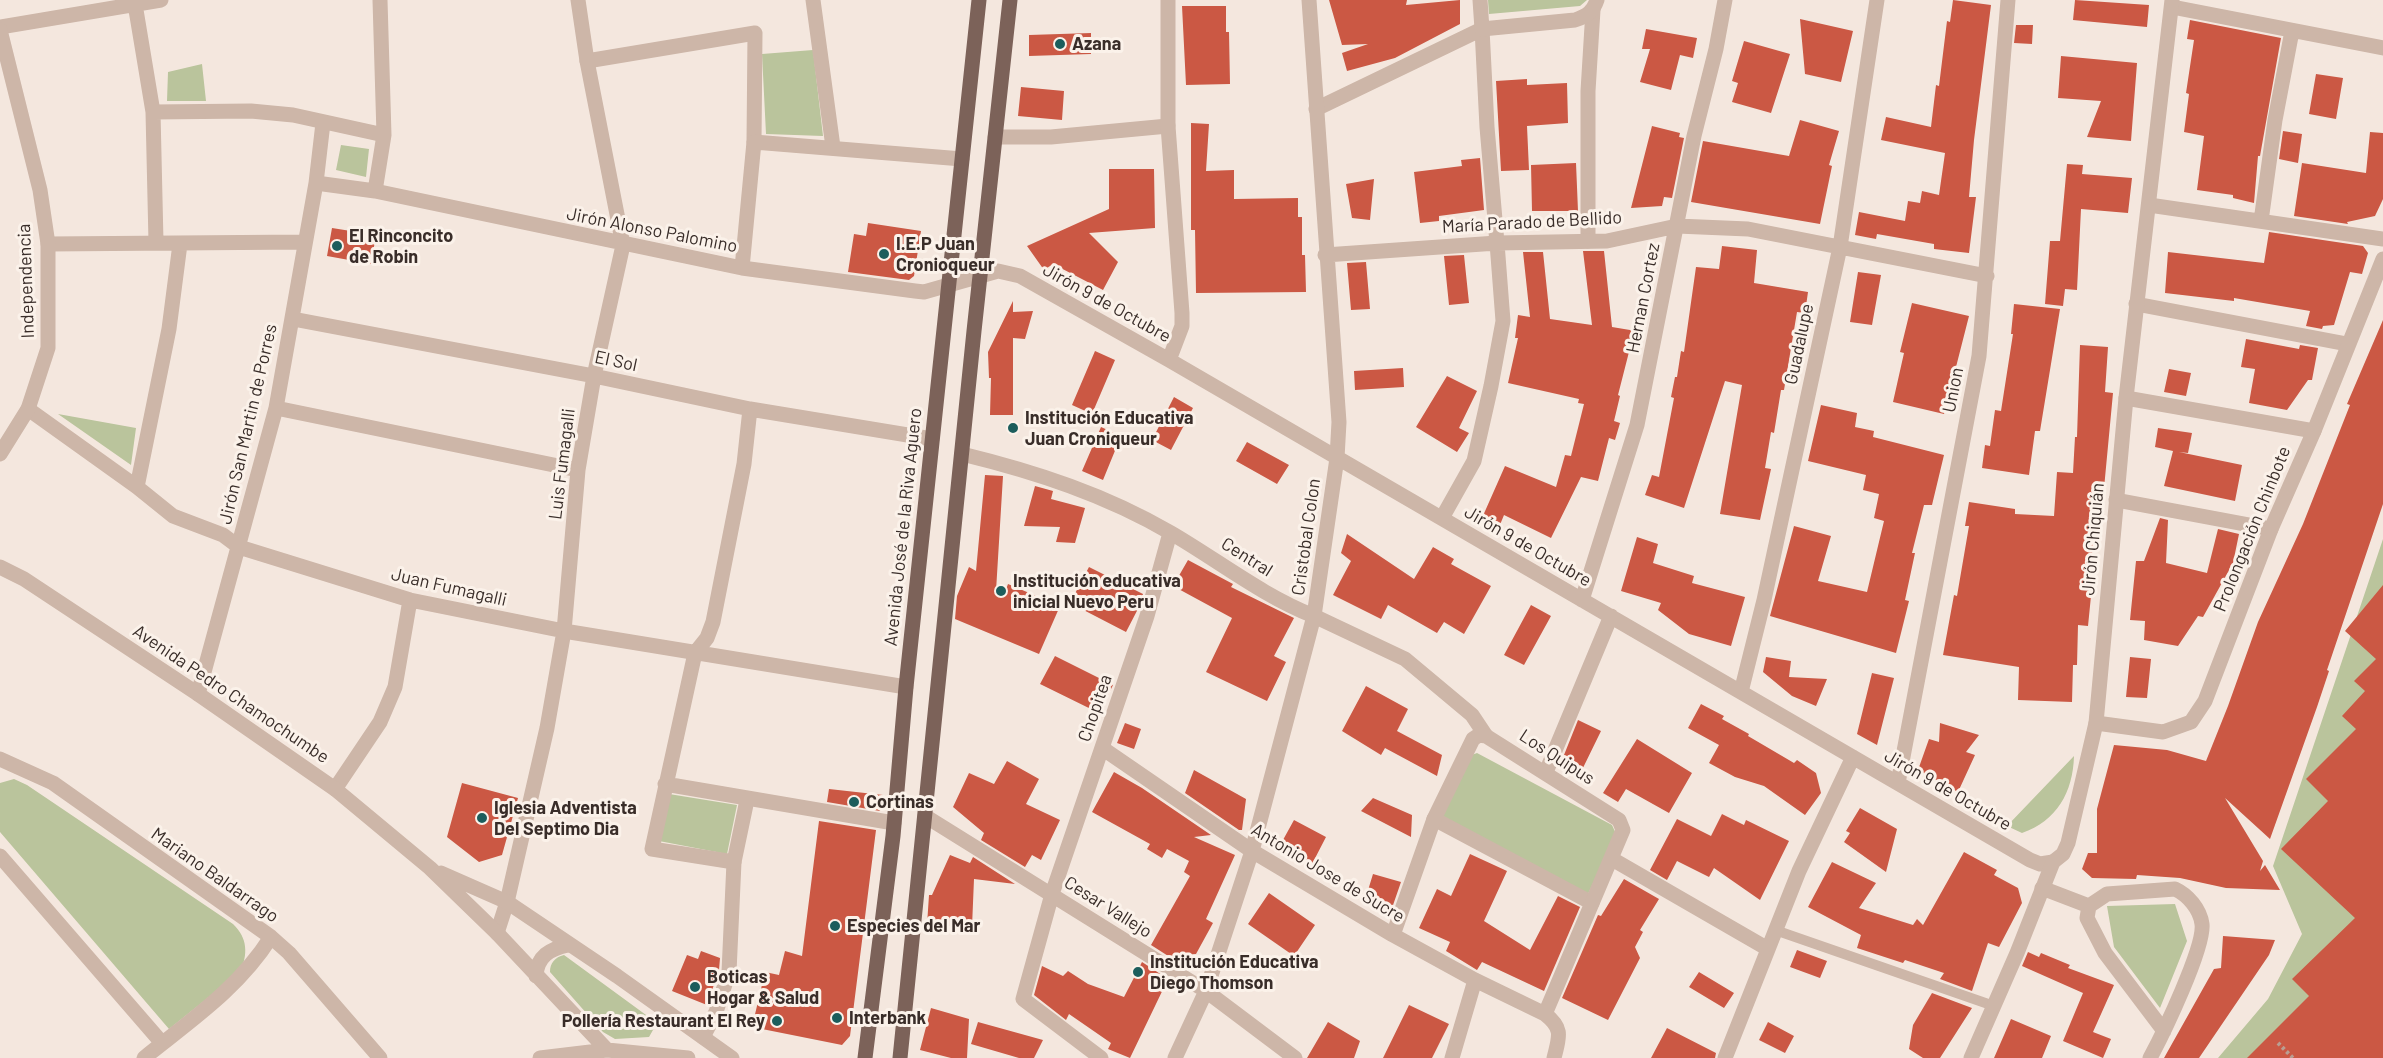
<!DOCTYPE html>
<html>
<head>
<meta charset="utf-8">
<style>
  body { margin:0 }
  canvas { display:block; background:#f4e7de }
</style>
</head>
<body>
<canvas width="2383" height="1058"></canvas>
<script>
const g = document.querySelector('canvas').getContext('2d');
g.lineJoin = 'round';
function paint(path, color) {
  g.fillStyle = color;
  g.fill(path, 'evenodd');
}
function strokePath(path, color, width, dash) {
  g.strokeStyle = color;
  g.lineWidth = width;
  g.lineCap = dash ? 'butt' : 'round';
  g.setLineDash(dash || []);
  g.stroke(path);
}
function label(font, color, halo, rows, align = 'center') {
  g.font = font + ' Barlow,sans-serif';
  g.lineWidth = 6;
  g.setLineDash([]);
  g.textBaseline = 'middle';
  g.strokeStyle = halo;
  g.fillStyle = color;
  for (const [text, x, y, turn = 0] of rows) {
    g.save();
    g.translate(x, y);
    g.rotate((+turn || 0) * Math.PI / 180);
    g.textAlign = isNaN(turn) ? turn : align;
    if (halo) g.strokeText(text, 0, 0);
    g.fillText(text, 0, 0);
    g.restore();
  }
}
const green = new Path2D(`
  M 1488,0 L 1587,0 L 1580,6 L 1489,14 Z
  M 813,50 L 823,136 L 766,134 L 762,54 Z
  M 202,64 L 206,101 L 167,101 L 168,72 Z
  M 341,145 L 369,149 L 366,177 L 336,170 Z
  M 58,414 L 136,428 L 131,465 Z
  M 2383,539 L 2383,1058 L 2218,1058 L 2268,999 L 2302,934 L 2273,866 Z
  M 1477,753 L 1612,825 L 1616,834 L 1588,894 L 1440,815 L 1464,758 Z
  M 2074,756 C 2073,792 2057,821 2022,833 L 2007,826 Z
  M 14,779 L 27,785 L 233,924 C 248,938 248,955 240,972 L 169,1029 L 0,832 L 0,783 Z
  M 669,794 L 737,805 L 727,854 L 659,841 Z
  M 2175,904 L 2187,941 L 2160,1008 L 2114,947 L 2107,906 Z
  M 564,955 L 657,1023 L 649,1037 L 615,1039 L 603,1032 L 550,972 C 550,963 555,957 564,955 Z`);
const building = new Path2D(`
  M 1329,0 L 1407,0 L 1406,5 L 1460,0 L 1460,24 L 1395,58 L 1347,71 L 1342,53 L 1368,44 L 1342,45 Z
  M 1953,0 L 1991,5 L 1974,140 L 1969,197 L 1976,197 L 1969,253 L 1934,249 L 1934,244 L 1877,234 L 1876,239 L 1855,235 L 1859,212 L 1905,221 L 1908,201 L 1920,203 L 1922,191 L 1939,195 L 1945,153 L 1881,140 L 1886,117 L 1931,127 L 1936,85 L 1939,86 L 1947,21 L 1950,22 Z
  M 2075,0 L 2149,5 L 2147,27 L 2073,20 Z
  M 1182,6 L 1226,6 L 1226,32 L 1229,32 L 1230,84 L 1186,85 Z
  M 1800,19 L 1853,31 L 1841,82 L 1805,74 Z
  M 2190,20 L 2281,38 L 2260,156 L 2258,156 L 2254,203 L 2233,198 L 2233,195 L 2197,190 L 2204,136 L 2184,132 L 2189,94 L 2186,93 L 2194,40 L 2187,39 Z
  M 2016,25 L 2033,25 L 2032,44 L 2014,43 Z
  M 1646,29 L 1697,38 L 1693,58 L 1680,55 L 1671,90 L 1640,82 L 1650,49 L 1642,49 Z
  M 1091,33 L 1091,54 L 1029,56 L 1029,35 Z
  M 1744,41 L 1790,54 L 1771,113 L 1732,102 L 1738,83 L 1732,81 Z
  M 2061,56 L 2137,63 L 2131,141 L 2087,137 L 2101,101 L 2058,98 Z
  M 2316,74 L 2343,78 L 2336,119 L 2309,114 Z
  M 1527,79 L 1527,85 L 1567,83 L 1568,123 L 1527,126 L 1529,170 L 1501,171 L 1496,81 Z
  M 1021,87 L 1064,91 L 1062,120 L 1018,116 Z
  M 1800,120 L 1839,131 L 1829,165 L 1832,166 L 1820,224 L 1691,202 L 1703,141 L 1789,156 Z
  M 1191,123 L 1209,124 L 1206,171 L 1234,170 L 1234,199 L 1298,198 L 1298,217 L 1302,217 L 1302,255 L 1305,255 L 1306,292 L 1196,293 L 1195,230 L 1191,230 Z
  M 1652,126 L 1680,133 L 1679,137 L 1684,138 L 1672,198 L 1664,197 L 1662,206 L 1631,208 Z
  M 2283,131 L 2302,134 L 2298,163 L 2279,159 Z
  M 2370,132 L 2383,133 L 2383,199 L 2375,216 L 2347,222 L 2348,224 L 2294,216 L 2302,163 L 2366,173 Z
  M 1480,158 L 1484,210 L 1439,216 L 1439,221 L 1420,223 L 1414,172 L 1462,166 L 1461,160 Z
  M 1576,163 L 1578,211 L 1532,211 L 1531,165 Z
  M 2067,164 L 2083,165 L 2082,174 L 2132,178 L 2128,213 L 2081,209 L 2077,290 L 2065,289 L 2063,306 L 2045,304 L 2050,241 L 2060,241 Z
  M 1109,169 L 1154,169 L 1155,228 L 1089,233 L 1118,262 L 1103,290 L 1053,264 L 1044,270 L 1027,246 L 1109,209 Z
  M 1374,179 L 1370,220 L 1352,218 L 1346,184 Z
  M 868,223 L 921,231 L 914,276 L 909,280 L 848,272 L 854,234 L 866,236 Z
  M 332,228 L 376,235 L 371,264 L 327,256 Z
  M 2269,232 L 2363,246 L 2368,253 L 2362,274 L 2350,272 L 2334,325 L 2323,326 L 2322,329 L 2306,326 L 2310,311 L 2234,298 L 2234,301 L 2165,293 L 2168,252 L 2264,263 Z
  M 1722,246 L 1757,250 L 1754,283 L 1808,292 L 1805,313 L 1797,312 L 1784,390 L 1781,390 L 1774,433 L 1771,432 L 1765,468 L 1771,469 L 1760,520 L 1720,514 L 1742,385 L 1725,381 L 1684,508 L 1645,495 L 1652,475 L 1659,477 L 1674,398 L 1671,397 L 1675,377 L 1677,377 L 1681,351 L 1684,352 L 1696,267 L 1719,269 Z
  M 1583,251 L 1604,251 L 1612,327 L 1636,331 L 1633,348 L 1630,348 L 1618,395 L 1620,396 L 1614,421 L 1620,423 L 1615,440 L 1609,438 L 1598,481 L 1581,477 L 1551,538 L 1504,515 L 1497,532 L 1482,518 L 1505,466 L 1556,487 L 1565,455 L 1571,456 L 1584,404 L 1578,403 L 1579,399 L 1508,383 L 1518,338 L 1515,338 L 1518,315 L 1530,317 L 1523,252 L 1543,252 L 1550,319 L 1592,325 Z
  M 1464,255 L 1469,303 L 1449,305 L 1444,256 Z
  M 1366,262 L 1370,309 L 1351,310 L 1347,263 Z
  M 1858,272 L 1881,275 L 1872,325 L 1850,322 Z
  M 1013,301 L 1013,312 L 1033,311 L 1025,339 L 1013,338 L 1013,415 L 990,415 L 991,378 L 989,378 L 988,352 Z
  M 1912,303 L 1969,316 L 1944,414 L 1893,402 L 1904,353 L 1900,352 Z
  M 2014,304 L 2060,309 L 2040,431 L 2035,431 L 2029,475 L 1982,468 L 1985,445 L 1990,446 L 1995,410 L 2001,411 L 2013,334 L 2011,334 Z
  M 2383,320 L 2383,504 L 2327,670 L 2329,671 L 2317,707 L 2270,839 L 2225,798 L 2263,861 L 2260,871 L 2265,865 L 2280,890 L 2226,888 L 2180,878 L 2137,875 L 2136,879 L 2092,878 L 2082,869 L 2088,853 L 2097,853 L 2097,809 L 2114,745 L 2167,750 L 2206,761 L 2228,706 L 2258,622 L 2303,524 L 2350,405 L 2347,404 Z
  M 2246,339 L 2299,349 L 2300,345 L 2318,348 L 2312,380 L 2308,380 L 2287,410 L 2249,403 L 2255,369 L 2241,367 Z
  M 2080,345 L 2108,347 L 2105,392 L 2113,393 L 2103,499 L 2100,499 L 2098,535 L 2094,534 L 2088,596 L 2091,596 L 2088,626 L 2078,625 L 2077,665 L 2073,665 L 2072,702 L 2018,700 L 2019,667 L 1943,655 L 1954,595 L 1957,596 L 1969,526 L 1965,526 L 1969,502 L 2015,509 L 2015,514 L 2054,516 L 2057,472 L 2073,473 L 2075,437 L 2077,437 Z
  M 1095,351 L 1115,360 L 1092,414 L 1072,405 Z
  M 1403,368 L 1404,387 L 1355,390 L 1354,371 Z
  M 2169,369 L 2191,373 L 2186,396 L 2164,392 Z
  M 1447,376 L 1477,391 L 1459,428 L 1469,433 L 1457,452 L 1416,427 Z
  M 1174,397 L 1193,408 L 1171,450 L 1152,440 Z
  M 1821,405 L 1857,413 L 1855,427 L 1874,431 L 1873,437 L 1944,455 L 1932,505 L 1924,505 L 1912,553 L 1915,553 L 1905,600 L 1909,601 L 1896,653 L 1770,616 L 1794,526 L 1831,536 L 1818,581 L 1867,592 L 1884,521 L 1874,518 L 1879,494 L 1863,490 L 1866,475 L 1808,461 Z
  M 1101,427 L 1121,436 L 1103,480 L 1082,471 Z
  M 2158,428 L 2192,433 L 2188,453 L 2179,452 L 2242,465 L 2235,501 L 2164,486 L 2173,451 L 2155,447 Z
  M 1247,442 L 1289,465 L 1277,484 L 1236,461 Z
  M 985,475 L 1003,476 L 996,591 L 1005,592 L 1008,584 L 1060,606 L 1039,654 L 955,619 L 957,596 L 969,567 L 976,571 Z
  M 1035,486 L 1053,491 L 1051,499 L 1085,508 L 1075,543 L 1056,542 L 1060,527 L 1024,526 Z
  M 2160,518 L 2168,520 L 2166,563 L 2207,573 L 2218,529 L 2239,534 L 2233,563 L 2203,617 L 2198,616 L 2178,646 L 2144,640 L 2145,621 L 2130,620 L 2136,561 L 2144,561 Z
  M 1347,534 L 1414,579 L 1433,547 L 1454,559 L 1451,564 L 1491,586 L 1464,634 L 1444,622 L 1437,633 L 1388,605 L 1381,619 L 1333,595 L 1351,561 L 1341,553 Z
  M 1637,537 L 1658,544 L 1653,563 L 1694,576 L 1692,583 L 1745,597 L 1731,646 L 1689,634 L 1658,610 L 1661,603 L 1621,591 Z
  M 1188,560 L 1233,584 L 1231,587 L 1294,618 L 1274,656 L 1286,662 L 1267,701 L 1206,672 L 1232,618 L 1173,586 Z
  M 1089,567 L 1143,594 L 1140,605 L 1126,632 L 1070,603 Z
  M 2383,585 L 2383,1058 L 2247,1058 L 2309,996 L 2292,979 L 2355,918 L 2281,849 L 2328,801 L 2306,779 L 2356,729 L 2342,716 L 2365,691 L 2354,681 L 2376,659 L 2345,631 Z
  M 1531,605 L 1551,616 L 1524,665 L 1504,655 Z
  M 1055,656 L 1113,685 L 1099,713 L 1040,684 Z
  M 1766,657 L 1791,661 L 1789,677 L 1827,679 L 1816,706 L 1792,696 L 1763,672 Z
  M 2130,657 L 2151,659 L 2147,698 L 2126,697 Z
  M 1872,673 L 1894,678 L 1877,745 L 1857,734 Z
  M 1366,686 L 1408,709 L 1397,731 L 1442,755 L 1437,776 L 1385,748 L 1381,755 L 1342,731 Z
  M 1701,704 L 1724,716 L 1722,719 L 1749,734 L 1748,736 L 1794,763 L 1797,760 L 1816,773 L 1821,793 L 1805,815 L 1764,786 L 1735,777 L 1709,763 L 1719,745 L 1688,728 Z
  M 1578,720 L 1601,731 L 1580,774 L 1560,765 Z
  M 1125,723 L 1141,729 L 1134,749 L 1117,743 Z
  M 1940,723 L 1979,735 L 1966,752 L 1975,755 L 1958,792 L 1918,770 L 1929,739 L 1939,742 Z
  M 1637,739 L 1692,773 L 1669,813 L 1626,789 L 1618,802 L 1603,793 Z
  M 1007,761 L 1039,779 L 1026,804 L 1060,820 L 1041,860 L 1032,855 L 1025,867 L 981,840 L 984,833 L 953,807 L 969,773 L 994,784 Z
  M 1194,770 L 1246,799 L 1242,830 L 1239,830 L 1185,793 Z
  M 1114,772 L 1142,788 L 1211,835 L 1194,837 L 1235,855 L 1206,919 L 1213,923 L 1196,954 L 1179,955 L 1176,961 L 1151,945 L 1190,876 L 1184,872 L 1189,861 L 1167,849 L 1162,858 L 1147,849 L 1150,844 L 1092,812 Z
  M 462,783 L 518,798 L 502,855 L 479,862 L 447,837 Z
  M 829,789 L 883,795 L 880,811 L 827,802 Z
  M 1373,798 L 1412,815 L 1411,837 L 1361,811 Z
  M 1860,808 L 1897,829 L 1886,872 L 1844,842 L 1850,833 L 1846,831 Z
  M 1722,814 L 1744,825 L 1746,820 L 1789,841 L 1760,900 L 1714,868 L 1709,877 L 1677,861 L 1667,880 L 1650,870 L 1677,819 L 1711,836 Z
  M 1294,820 L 1326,837 L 1311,866 L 1278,849 Z
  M 819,821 L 876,830 L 850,1036 L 842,1045 L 752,1027 L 765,972 L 779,975 L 785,951 L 802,956 Z
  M 1964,852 L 1997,870 L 1994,875 L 2018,888 L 2022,903 L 1999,947 L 1988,943 L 1972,991 L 1940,979 L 1944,973 L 1905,960 L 1903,963 L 1857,948 L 1861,935 L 1808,907 L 1832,862 L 1876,883 L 1859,908 L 1913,925 L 1917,919 L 1923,925 Z
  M 1470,854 L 1507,871 L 1484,921 L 1530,950 L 1558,896 L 1580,907 L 1544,991 L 1482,962 L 1477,970 L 1446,951 L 1450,942 L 1419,928 L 1437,889 L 1451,896 Z
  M 950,855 L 970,863 L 973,857 L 1015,884 L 974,879 L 972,927 L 927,925 L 929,895 L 932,895 Z
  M 1373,874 L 1401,882 L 1392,908 L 1365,900 Z
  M 1624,879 L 1659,899 L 1640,930 L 1643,932 L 1635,947 L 1640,958 L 1608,1020 L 1562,998 L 1598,915 L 1601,916 Z
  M 1269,893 L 1315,925 L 1294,956 L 1248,924 Z
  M 2223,936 L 2275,940 L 2269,955 L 2199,1058 L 2164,1058 L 2214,969 L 2221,968 Z
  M 1797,950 L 1827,961 L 1820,978 L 1790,967 Z
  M 701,951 L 720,958 L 719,970 L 707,1005 L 672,991 L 687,955 L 698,959 Z
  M 2028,952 L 2039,957 L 2041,953 L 2070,965 L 2068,968 L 2114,985 L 2093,1032 L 2111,1039 L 2103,1058 L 2063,1041 L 2083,993 L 2022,966 Z
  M 1142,962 L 1168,979 L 1130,1058 L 1108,1049 L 1111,1043 L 1069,1014 L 1066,1020 L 1034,995 L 1042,966 L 1063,976 L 1068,971 L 1088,984 L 1124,997 Z
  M 1699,972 L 1734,993 L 1724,1008 L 1689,987 Z
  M 1932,993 L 1972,1008 L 1940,1058 L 1923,1058 L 1909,1049 L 1913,1025 Z
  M 1409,1005 L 1449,1024 L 1432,1058 L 1383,1058 Z
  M 931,1008 L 969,1019 L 967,1058 L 951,1058 L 920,1050 Z
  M 2011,1019 L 2051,1036 L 2042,1058 L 1994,1058 Z
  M 978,1022 L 1043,1040 L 1034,1058 L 1019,1058 L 971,1044 Z
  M 1328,1022 L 1360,1041 L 1354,1058 L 1307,1058 Z
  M 1768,1022 L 1794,1036 L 1785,1053 L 1759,1040 Z
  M 1667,1028 L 1716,1053 L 1715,1058 L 1651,1058 Z`);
const path = new Path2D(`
  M 2278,1043 L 2293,1058`);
const service = new Path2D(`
  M 1775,930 L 1994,1006`);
const pedestrian = new Path2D(`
  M 2172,7 L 2383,48
  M 587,61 L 755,33 L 754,142
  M 1316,109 L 1482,29 L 1487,127 L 1497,243
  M 995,137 L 1051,137 L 1168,126
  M 2149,205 L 2383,239
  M 2261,221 L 2275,120 L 2292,31
  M 1588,241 L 1588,91 L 1593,10
  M 2136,304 L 2347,344
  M 2126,398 L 2314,431
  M 2116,500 L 2271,529
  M 1314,616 L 1405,659 L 1472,715 L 1486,736
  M 1434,819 L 1592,903
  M 703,1037 L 716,1012 L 729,972 L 734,862`);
const minor = new Path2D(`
  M 813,0 L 833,147
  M 1168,0 L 1168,126 L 1182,313 L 1182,326 L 1169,360
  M 1480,0 L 1482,29 L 1575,20 C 1587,16 1593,12 1597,0
  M 135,4 L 153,112 L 156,242
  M 0,27 L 161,0
  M 153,112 L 251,111 L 293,115 L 384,135
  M 316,183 L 375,191 L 742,268 L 915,291 L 924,292 L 998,271 L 1020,276 L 1169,360 L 2030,860 L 2040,864 L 2053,862
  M 375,191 L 384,135 L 380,0
  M 48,244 L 305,242
  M 1325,255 L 1497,243 L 1607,241 L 1677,226 L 1748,229 L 1987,276
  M 742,268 L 754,142 L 962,159
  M 293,319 L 594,376 L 750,409 L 932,439
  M 276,408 L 578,470
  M 28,409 L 137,487 L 173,516 L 223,535 L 239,547 L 410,600 L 564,631 L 906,687
  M 962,454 C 1036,472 1106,495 1171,533 C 1219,561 1263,596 1314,616
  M 137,487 L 169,329 L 180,244
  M 1442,518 L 1474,461 L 1491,386 L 1503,321 L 1497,243
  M 1582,600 L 1637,425 L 1694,136 L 1716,49 L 1725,0
  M 1741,692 L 1764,600 L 1840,247 L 1877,0
  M 198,694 L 276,408 L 316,183 L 323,123
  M 2096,723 L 2163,732 L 2191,722 L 2205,701 L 2271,529 L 2314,431 L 2383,259
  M 1102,748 L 1252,851 L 1393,935 L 1475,980 L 1545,1014 C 1564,1029 1559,1037 1554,1058
  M 0,759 L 53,783 L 271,937 L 289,953 L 380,1058
  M 1546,772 L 1611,616
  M 1898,783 L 1979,356 L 2008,0
  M 665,784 L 894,823
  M 335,789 L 380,722 L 395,687 L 410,600
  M 747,800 L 734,862 L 652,849 L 695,653 L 707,638 L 713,622 L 744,464 L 750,409
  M 925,816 L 1206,991 L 1295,1058
  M 0,856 L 162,1043
  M 1612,859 L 1768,949
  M 2042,888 L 2089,906 L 2107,894 L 2175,889 C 2188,895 2200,909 2202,924 C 2205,947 2163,1034 2150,1058
  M 2089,906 L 2087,918 L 2105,953 L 2164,1031
  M 497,933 L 507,902 L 547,728 L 564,631 L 578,470 L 594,376 L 623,245 L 587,61 L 578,0
  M 1393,935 L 1434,819 L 1473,739 L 1479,735 L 1486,736 L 1619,820 L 1623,830 L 1545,1014
  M 144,1058 C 191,1020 238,989 271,937
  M 1101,1058 L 1023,999 L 1052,894 L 1147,616 L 1170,533
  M 1175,1058 L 1206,991 L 1252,851 L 1314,616 L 1337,458 L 1339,422 L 1309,0
  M 1452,1058 L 1475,980
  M 1725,1058 L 1799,871 L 1853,757`);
const tertiary = new Path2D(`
  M 0,30 L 40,190 L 48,244 L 48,348 L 28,409 L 0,454
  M 0,567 L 24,579 L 198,694 L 335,789 L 430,868 L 497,933 L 607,1050
  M 441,873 L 507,902 L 617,976 L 732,1058
  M 536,976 C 537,956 550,949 568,945
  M 540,1058 L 607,1050 L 688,1058
  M 1971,1058 L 2017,953 L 2053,862 L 2063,854 L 2068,843 L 2096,723 L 2126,398 L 2172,0`);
const primary = new Path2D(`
  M 865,1058 L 893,836 L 906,687 L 979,0
  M 900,1058 L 974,331 L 1010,0`);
const markers = [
  [1060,44,6,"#1c5d5c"],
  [337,246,6,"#1c5d5c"],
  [884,254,6,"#1c5d5c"],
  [1013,428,6,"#1c5d5c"],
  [1001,591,6,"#1c5d5c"],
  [854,802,6,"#1c5d5c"],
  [482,818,6,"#1c5d5c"],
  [835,926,6,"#1c5d5c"],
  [1138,972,6,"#1c5d5c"],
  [695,987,6,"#1c5d5c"],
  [837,1018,6,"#1c5d5c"],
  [777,1021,6,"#1c5d5c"]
];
const poiNames = [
  ["Azana",1072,44],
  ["El Rinconcito",349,236],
  ["de Robin",349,257],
  ["I.E.P Juan",896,244],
  ["Cronioqueur",896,265],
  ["Institución Educativa",1025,418],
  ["Juan Croniqueur",1025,439],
  ["Institución educativa",1013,581],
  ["inicial Nuevo Peru",1013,602],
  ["Cortinas",866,802],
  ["Iglesia Adventista",494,808],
  ["Del Septimo Dia",494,829],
  ["Especies del Mar",847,926],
  ["Institución Educativa",1150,962],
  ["Diego Thomson",1150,983],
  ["Boticas",707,977],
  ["Hogar & Salud",707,998],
  ["Interbank",849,1018],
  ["Pollería Restaurant El Rey",765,1021,"right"]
];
const streetNames = [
  ["María Parado de Bellido",1532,222,-3],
  ["Jirón Alonso Palomino",652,230,11],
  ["Independencia",26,281,-92],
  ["Hernan Cortez",1643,298,-79],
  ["Jirón 9 de Octubre",1107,303,29],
  ["Guadalupe",1799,344,-78],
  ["El Sol",616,361,12],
  ["Union",1953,390,-79],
  ["Jirón San Martin de Porres",248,424,-77],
  ["Luis Fumagalli",562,464,-83],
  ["Avenida José de la Riva Aguero",903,527,-84],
  ["Prolongación Chinbote",2252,529,-68],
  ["Cristobal Colon",1306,537,-82],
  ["Jirón Chiquián",2093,539,-85],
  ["Jirón 9 de Octubre",1528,546,30],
  ["Central",1247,557,32],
  ["Juan Fumagalli",449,587,13],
  ["Avenida Pedro Chamochumbe",231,694,34],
  ["Chopitea",1095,708,-71],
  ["Los Quipus",1557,757,33],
  ["Jirón 9 de Octubre",1948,790,30],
  ["Antonio Jose de Sucre",1328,873,31],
  ["Mariano Baldarrago",215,875,35],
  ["Cesar Vallejo",1108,907,32]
];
paint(green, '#bac49c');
paint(building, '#cb5844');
strokePath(path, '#b99f93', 4, [3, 3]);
strokePath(service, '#cdb6a8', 10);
strokePath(pedestrian, '#cdb6a8', 15);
strokePath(minor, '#cdb6a8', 15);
strokePath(tertiary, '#cdb6a8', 15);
strokePath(primary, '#7c6259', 15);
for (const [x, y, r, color] of markers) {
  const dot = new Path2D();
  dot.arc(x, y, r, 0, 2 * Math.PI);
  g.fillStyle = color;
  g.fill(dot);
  strokePath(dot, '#fbf2ea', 2);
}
label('bold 18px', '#392d29', '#fbf2ea', poiNames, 'left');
label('18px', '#392d29', '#fbf2ea', streetNames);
</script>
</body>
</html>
